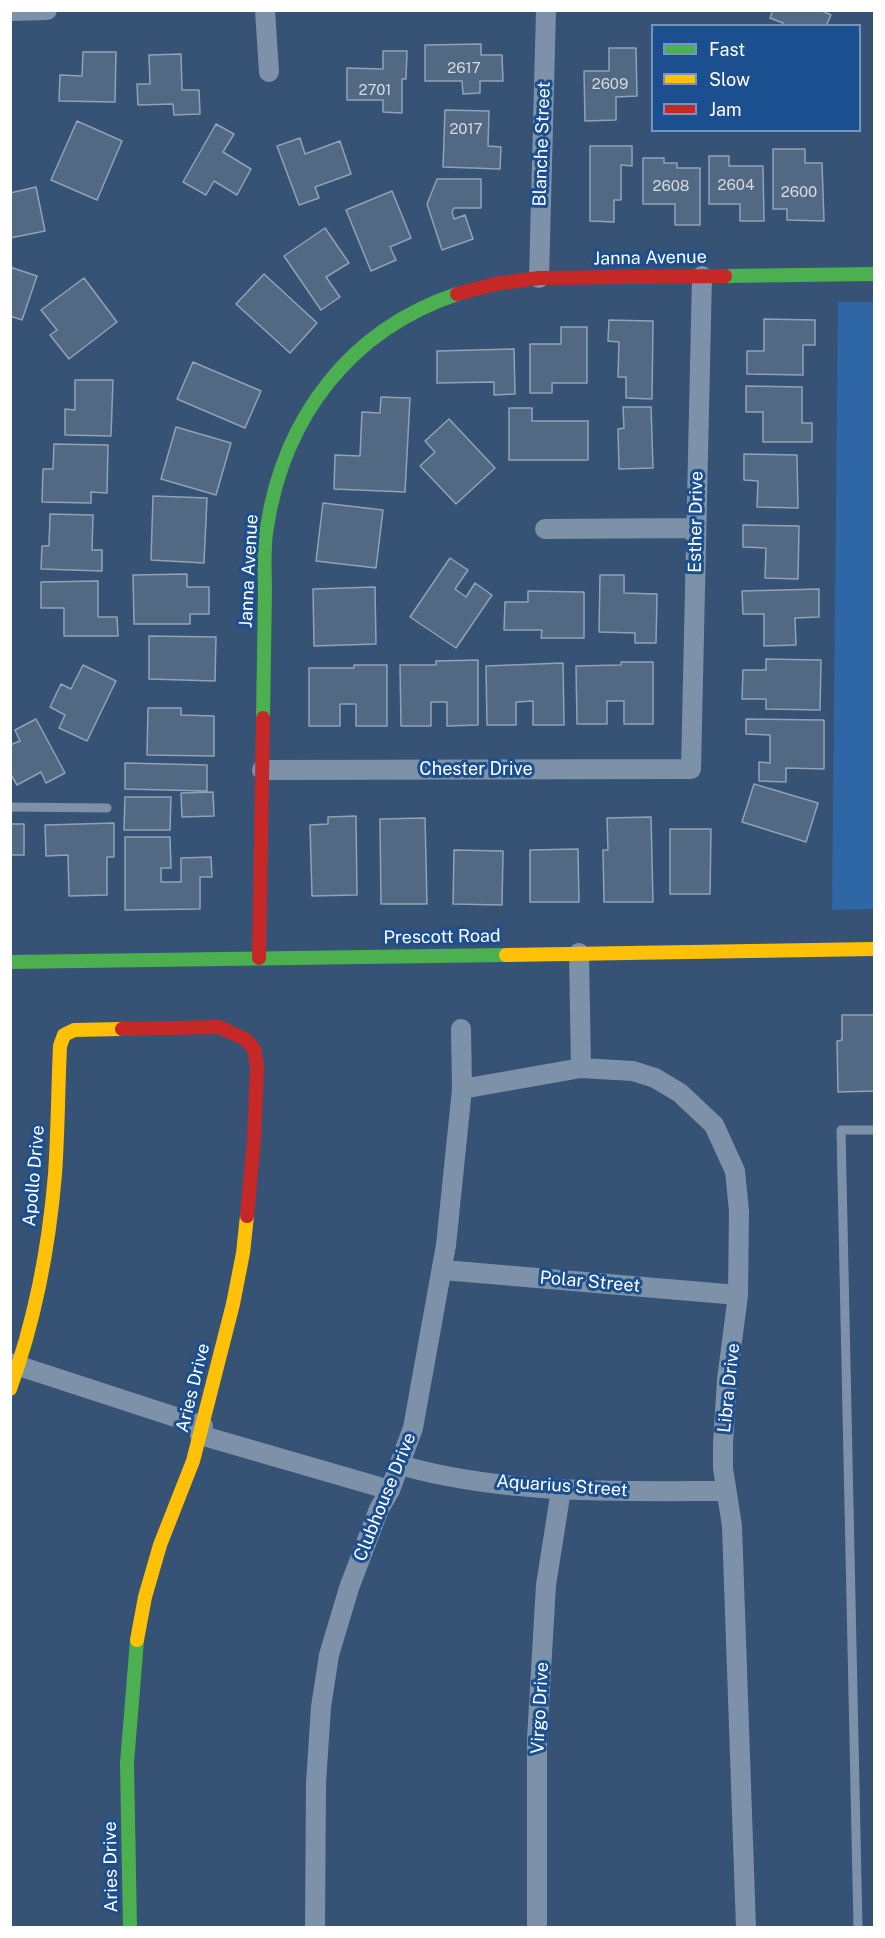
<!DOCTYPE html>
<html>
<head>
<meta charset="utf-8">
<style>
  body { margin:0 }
  #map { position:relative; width:885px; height:1938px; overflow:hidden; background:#365274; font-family:"Public Sans",sans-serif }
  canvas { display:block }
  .frame { position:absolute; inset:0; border:12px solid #fff; pointer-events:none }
  .legend { position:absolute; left:651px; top:24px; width:210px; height:108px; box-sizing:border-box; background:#1b4f8f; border:2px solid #7695bc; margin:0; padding:8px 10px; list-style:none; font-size:18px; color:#fff }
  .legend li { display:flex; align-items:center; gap:12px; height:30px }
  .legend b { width:30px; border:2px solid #7695bc }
</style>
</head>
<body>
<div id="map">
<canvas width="885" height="1938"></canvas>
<div class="frame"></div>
<ul class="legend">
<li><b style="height:8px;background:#4caf50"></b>Fast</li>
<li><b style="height:8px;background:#ffc107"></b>Slow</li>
<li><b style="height:8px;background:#c62828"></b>Jam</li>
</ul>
</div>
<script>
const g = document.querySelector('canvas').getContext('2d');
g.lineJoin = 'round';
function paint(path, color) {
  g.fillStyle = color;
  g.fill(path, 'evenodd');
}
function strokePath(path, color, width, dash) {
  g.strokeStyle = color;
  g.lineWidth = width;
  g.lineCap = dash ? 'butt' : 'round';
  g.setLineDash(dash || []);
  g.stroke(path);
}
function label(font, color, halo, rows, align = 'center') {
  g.font = font + ' "Public Sans",sans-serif';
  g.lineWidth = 6;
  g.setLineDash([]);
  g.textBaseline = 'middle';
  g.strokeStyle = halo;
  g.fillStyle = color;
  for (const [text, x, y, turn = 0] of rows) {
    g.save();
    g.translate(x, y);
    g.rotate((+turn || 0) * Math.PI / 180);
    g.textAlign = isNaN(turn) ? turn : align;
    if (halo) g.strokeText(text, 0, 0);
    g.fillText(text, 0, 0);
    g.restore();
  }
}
const green = new Path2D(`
  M 838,302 L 874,302 L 874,909 L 832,910 Z`);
const building = new Path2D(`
  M 773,10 L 820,10 L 831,15 L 826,26 L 782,26 L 783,23 L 770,18 Z
  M 481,44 L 481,55 L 502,55 L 503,81 L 480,81 L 480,93 L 463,94 L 462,81 L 425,81 L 425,45 Z
  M 609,48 L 636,48 L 637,96 L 616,97 L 616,120 L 585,121 L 584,71 L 609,71 Z
  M 383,51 L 407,51 L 406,79 L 402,79 L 402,113 L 383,112 L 383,100 L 347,100 L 347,68 L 383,69 Z
  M 83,52 L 116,52 L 115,102 L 59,101 L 60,75 L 82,76 Z
  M 181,54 L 182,90 L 199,90 L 200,114 L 174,115 L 173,104 L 138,105 L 137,84 L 150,84 L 149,55 Z
  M 445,110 L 489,111 L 488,146 L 501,147 L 500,169 L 443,167 Z
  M 77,121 L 122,141 L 97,200 L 51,180 Z
  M 216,124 L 234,134 L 223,152 L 251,169 L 237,195 L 214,181 L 206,195 L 183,182 Z
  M 300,138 L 305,154 L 340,141 L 351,174 L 315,187 L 319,198 L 299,205 L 277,146 Z
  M 590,146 L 632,146 L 632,166 L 621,165 L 621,200 L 614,200 L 614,222 L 590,221 Z
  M 773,149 L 805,149 L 805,163 L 822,163 L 824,221 L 787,220 L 787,209 L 773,209 Z
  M 709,156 L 729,156 L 729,166 L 763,166 L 764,221 L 740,221 L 740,204 L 709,204 Z
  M 643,158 L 664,158 L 664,163 L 677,163 L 677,168 L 700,168 L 700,225 L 675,225 L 675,204 L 643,204 Z
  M 437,179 L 481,179 L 481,208 L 454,208 L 452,212 L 454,219 L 465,215 L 473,239 L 442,250 L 427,204 Z
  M 36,187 L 45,231 L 10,238 L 10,193 Z
  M 392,191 L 411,238 L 390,247 L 396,260 L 371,271 L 346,210 Z
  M 325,228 L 349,263 L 326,277 L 340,297 L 321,310 L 284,256 Z
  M 10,267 L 37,276 L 22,320 L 10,316 Z
  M 264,274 L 317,323 L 290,353 L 236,304 Z
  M 84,278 L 117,322 L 69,359 L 50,335 L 57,330 L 41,310 Z
  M 764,319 L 815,320 L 815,345 L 803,345 L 803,375 L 747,374 L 747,351 L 764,351 Z
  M 609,320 L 653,321 L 652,399 L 626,398 L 626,377 L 618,377 L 619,342 L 608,341 Z
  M 561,327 L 587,327 L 587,383 L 552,383 L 552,393 L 530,393 L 530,344 L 561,344 Z
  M 514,349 L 515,394 L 494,395 L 494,382 L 437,383 L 437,351 Z
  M 193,362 L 261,391 L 245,428 L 177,399 Z
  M 75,380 L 113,380 L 111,436 L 65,435 L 65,409 L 75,410 Z
  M 746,386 L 802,387 L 802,423 L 812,423 L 812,442 L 763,442 L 763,412 L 746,412 Z
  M 381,397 L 410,398 L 405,492 L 334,489 L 335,455 L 360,456 L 362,412 L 380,413 Z
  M 623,407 L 651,407 L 653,468 L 619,469 L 618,429 L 624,428 Z
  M 509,408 L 532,408 L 532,421 L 588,421 L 588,460 L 509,460 Z
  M 449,419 L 495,468 L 456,504 L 420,466 L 435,452 L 425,441 Z
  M 176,427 L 231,443 L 216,495 L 161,479 Z
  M 54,444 L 108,445 L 107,493 L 91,492 L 91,503 L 42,502 L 43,469 L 53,469 Z
  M 744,454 L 797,455 L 798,508 L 757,507 L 758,481 L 744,480 Z
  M 153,496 L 207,498 L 204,563 L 151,560 Z
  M 323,503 L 383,510 L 376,568 L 316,561 Z
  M 50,514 L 93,515 L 92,550 L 102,550 L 102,571 L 41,569 L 42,546 L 49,546 Z
  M 743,525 L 799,526 L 798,579 L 765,578 L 766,548 L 743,547 Z
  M 450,558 L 468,570 L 455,589 L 466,597 L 475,583 L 492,595 L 456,648 L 410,617 Z
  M 187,574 L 187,587 L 209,587 L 209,614 L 190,614 L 190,624 L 134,624 L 133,575 Z
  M 600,575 L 624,575 L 624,593 L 657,594 L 656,643 L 635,643 L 635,633 L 599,632 Z
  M 98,581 L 98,617 L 117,617 L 118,636 L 64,636 L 64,608 L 41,608 L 41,582 Z
  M 375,587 L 376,644 L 314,646 L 313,589 Z
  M 819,589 L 819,617 L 795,618 L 796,645 L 764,646 L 764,614 L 743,614 L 742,591 Z
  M 528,591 L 584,592 L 584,638 L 541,638 L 542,630 L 504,630 L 505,602 L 528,602 Z
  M 149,636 L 216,637 L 215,681 L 149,679 Z
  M 766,659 L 821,660 L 820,710 L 766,709 L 766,699 L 742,699 L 743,670 L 766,670 Z
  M 478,660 L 478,725 L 447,726 L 447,702 L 431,702 L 431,726 L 401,726 L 400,665 L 436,665 L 436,661 Z
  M 621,662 L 653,662 L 653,724 L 624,724 L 624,701 L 607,701 L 607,724 L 577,724 L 576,666 L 621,665 Z
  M 563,663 L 564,725 L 533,725 L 533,701 L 516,702 L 516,725 L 487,725 L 486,666 Z
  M 83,665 L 116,681 L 87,741 L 59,728 L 65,715 L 50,707 L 61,684 L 71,689 Z
  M 354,665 L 387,665 L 387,726 L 356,726 L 356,704 L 340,704 L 340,726 L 309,726 L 309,668 L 354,668 Z
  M 148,708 L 181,708 L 181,715 L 214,716 L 214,756 L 147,755 Z
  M 36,719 L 65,773 L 46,783 L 41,772 L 17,785 L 10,773 L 10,745 L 20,741 L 15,730 Z
  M 746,719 L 824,720 L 824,769 L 786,768 L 786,782 L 759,781 L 759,762 L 770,763 L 770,735 L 746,734 Z
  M 125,763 L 207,765 L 207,791 L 125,789 Z
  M 754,784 L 818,803 L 806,842 L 742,822 Z
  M 213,792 L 214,816 L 182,817 L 181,793 Z
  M 125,797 L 171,797 L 170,830 L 124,830 Z
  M 356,816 L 357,895 L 312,896 L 310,825 L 328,824 L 328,817 Z
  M 651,817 L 653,902 L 604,902 L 603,850 L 608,850 L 607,818 Z
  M 425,818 L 427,904 L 381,904 L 380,819 Z
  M 114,823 L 114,857 L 107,857 L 107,895 L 69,896 L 68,855 L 46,856 L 45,825 Z
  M 10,824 L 24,824 L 24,855 L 10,855 Z
  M 670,829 L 711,829 L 710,894 L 670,894 Z
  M 125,837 L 170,837 L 171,868 L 161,868 L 161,882 L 181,882 L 181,858 L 211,857 L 212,877 L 200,877 L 200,909 L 125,910 Z
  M 578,849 L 579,902 L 530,902 L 530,850 Z
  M 454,850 L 503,851 L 502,905 L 453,904 Z
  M 842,1015 L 874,1015 L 874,1091 L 838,1092 L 837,1041 L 842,1040 Z`);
const lane = new Path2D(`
  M 10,807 L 107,808
  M 858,1928 L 841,1130 L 874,1130`);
const street = new Path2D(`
  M 265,10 L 269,72
  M 10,11 L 47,10
  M 539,278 L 546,10
  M 545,529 L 696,528
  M 262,770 L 691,769 L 702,276
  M 579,953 L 581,1068
  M 462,1089 L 581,1068 L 633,1071 L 655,1078 L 680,1093 L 714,1125 L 735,1171 L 739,1211 L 738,1295 L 727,1380 L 723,1444 L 723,1468 L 732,1526 L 746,1928
  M 443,1270 L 738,1295
  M 10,1363 L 203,1426
  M 200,1435 L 390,1490
  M 400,1465 C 505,1495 618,1491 726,1491
  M 315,1928 L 316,1783 L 321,1707 L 329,1655 L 349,1588 L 379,1509 L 390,1490 L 413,1428 L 446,1245 L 462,1089 L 461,1029
  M 537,1928 L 537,1739 L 546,1585 L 561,1490`);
const fast = new Path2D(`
  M 725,276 L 874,274
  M 263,718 C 264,675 264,633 265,591 C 265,570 263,547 267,527 C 284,417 350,330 457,294
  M 10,962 L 506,955
  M 130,1928 L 127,1763 L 137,1640`);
const slow = new Path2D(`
  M 506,955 L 874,949
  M 10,1389 C 35,1320 49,1247 55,1174 C 58,1132 58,1089 60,1046 L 64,1035 L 74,1030 L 122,1029
  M 137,1640 L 145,1597 L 160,1545 L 193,1461 L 233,1304 L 243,1253 L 247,1216`);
const jam = new Path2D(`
  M 457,294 L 495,284 L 539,278 L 725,276
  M 259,958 L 263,718
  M 122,1029 L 219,1027 L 245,1039 L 254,1049 L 257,1066 L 254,1140 L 247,1216`);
const numberNames = [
  ["2617",464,68],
  ["2609",610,84],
  ["2701",375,90],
  ["2017",466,129],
  ["2604",736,185],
  ["2608",671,186],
  ["2600",799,192]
];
const streetNames = [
  ["Blanche Street",542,144,-88],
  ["Janna Avenue",650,258,-1],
  ["Esther Drive",696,522,-89],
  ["Janna Avenue",249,571,-87],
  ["Chester Drive",476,769],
  ["Prescott Road",442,937,-1],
  ["Apollo Drive",34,1176,-85],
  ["Polar Street",590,1282,5],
  ["Aries Drive",193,1388,-76],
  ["Libra Drive",729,1388,-84],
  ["Aquarius Street",562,1486,4],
  ["Clubhouse Drive",385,1497,-68],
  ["Virgo Drive",540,1708,-87],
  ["Aries Drive",111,1867,-91]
];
paint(green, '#2f66a5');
paint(building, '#526984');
strokePath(building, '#92a2b6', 1.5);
strokePath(lane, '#7d92a8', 9);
strokePath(street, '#7d92a8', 20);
strokePath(fast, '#4caf50', 14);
strokePath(slow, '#ffc107', 14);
strokePath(jam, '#c62828', 14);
label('15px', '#d4dae0', null, numberNames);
label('18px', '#fff', '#1b4f8f', streetNames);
</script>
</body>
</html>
